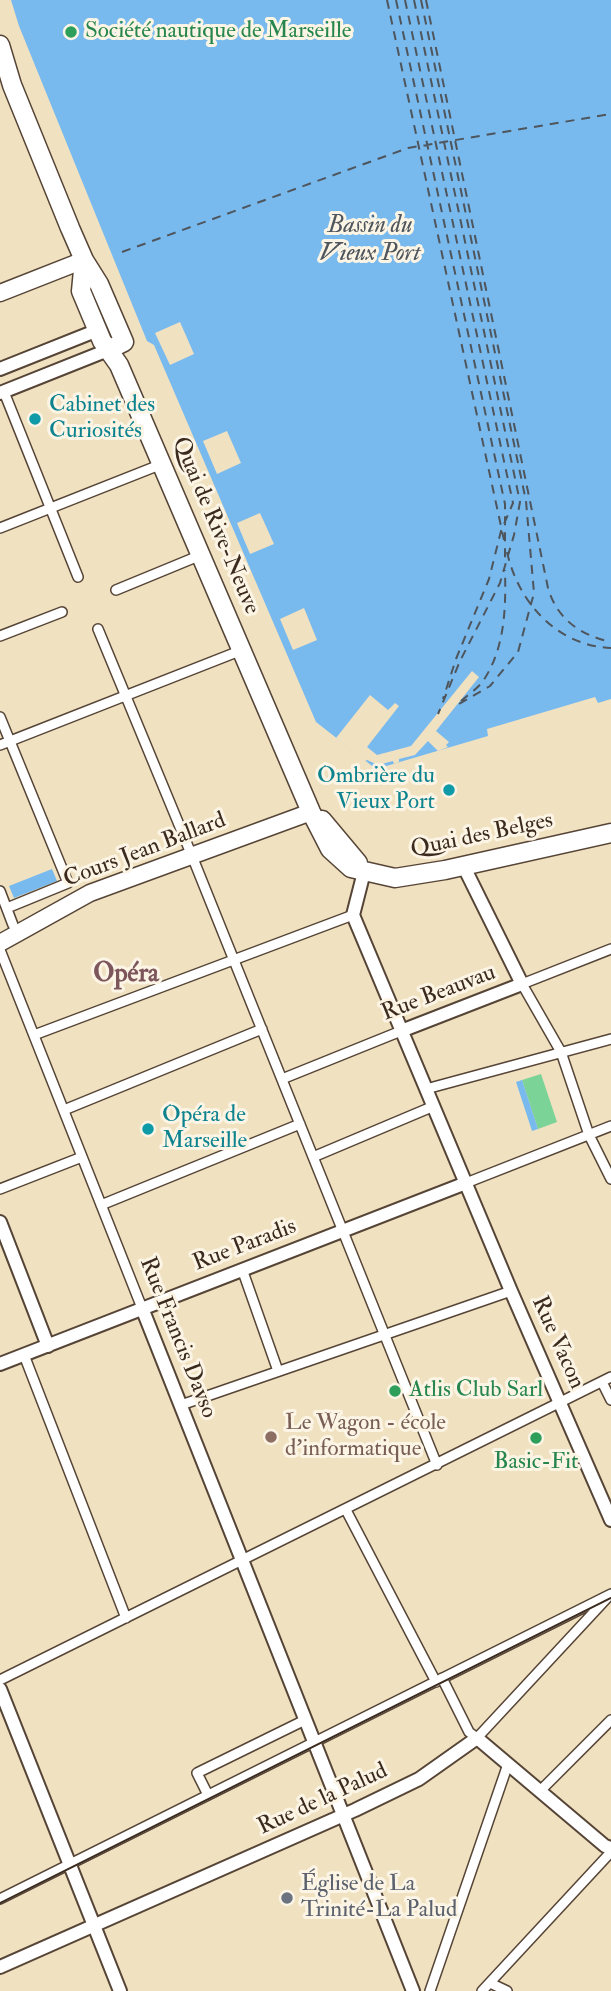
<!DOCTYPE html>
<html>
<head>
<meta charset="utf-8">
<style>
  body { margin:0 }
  canvas { display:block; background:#f0e1c1 }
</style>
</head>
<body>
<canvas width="611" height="1991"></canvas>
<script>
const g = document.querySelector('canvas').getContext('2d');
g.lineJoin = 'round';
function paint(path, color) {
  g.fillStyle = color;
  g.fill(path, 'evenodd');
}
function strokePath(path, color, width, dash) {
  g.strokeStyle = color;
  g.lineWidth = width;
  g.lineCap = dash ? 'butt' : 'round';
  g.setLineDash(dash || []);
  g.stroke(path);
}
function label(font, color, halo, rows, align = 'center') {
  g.font = font + ' "IM FELL Double Pica",serif';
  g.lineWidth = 6;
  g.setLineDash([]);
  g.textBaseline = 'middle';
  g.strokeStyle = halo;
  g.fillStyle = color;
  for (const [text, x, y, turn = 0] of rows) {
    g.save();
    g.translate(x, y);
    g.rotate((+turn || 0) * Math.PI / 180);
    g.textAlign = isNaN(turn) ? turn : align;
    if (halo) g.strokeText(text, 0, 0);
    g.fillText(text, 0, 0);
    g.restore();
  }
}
const green = new Path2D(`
  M 541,1074 L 557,1122 L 538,1129 L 522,1080 Z`);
const water = new Path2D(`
  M 11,0 L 611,0 L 611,699 L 598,703 L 595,697 L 487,729 L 488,736 L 376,769 L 316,722 L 154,345 L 147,341 L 19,26 Z
  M 52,869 L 57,881 L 14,898 L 9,886 Z
  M 522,1080 L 538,1129 L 532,1131 L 516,1082 Z`);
const pier = new Path2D(`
  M 180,322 L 194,354 L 170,365 L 155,333 Z
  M 227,431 L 241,463 L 217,474 L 203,441 Z
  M 260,513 L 274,544 L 250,554 L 237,523 Z
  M 304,608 L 317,640 L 293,650 L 280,619 Z
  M 472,671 L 479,677 L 436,731 L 449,742 L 446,745 L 448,747 L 438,751 L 428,741 L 415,755 L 399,759 L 399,762 L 394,764 L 393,761 L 378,765 L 367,760 L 365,761 L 336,738 L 370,695 L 388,710 L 395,703 L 399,706 L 367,747 L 377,755 L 411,746 Z`);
const ferry = new Path2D(`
  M 387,0 L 504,540
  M 396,0 L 505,504 L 505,561
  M 405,0 L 513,503 L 501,531 L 489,579 L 456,659 L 443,699
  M 414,0 L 520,502 L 514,535 L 500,583 L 460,661 L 438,714
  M 421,0 L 526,501 L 534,593 L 518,652 L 490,686 L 457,705
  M 426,0 L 548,588 C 557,619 580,635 611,642
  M 122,252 L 408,148 L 611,114
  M 507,552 C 518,602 557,646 611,648
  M 461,701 C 469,694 480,687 485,678 C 505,646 506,607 505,570`);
const pedestrian = new Path2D(`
  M 4,392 L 78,577
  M 0,528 L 162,464
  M 116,590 L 201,555
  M 98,629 L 192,856 L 437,1465
  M 0,636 L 62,612
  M 0,717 L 68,883 L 7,908
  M 0,745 L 242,650
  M 0,891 L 13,925
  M 611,949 L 522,984 L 561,1052 L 589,1135 L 611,1179
  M 0,950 L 142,1308
  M 34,1035 L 353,915
  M 282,1079 L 401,1031
  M 426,1089 L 611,1039
  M 64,1110 L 262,1029
  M 313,1157 L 434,1106
  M 466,1183 L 611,1126
  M 0,1189 L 82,1157
  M 101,1205 L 300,1124
  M 242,1269 L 278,1371
  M 24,1355 L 126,1618
  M 602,1382 L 611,1400
  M 181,1405 L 511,1291
  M 346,1510 L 436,1682
  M 442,1678 L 469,1732 L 477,1738 L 607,1598
  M 0,1680 L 611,1377
  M 540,1791 L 611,1720
  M 208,1795 L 197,1773 L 305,1720
  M 0,1899 L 611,1594
  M 490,1983 L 507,1991
  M 430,1991 L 508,1764
  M 482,1991 L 611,1852`);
const minor = new Path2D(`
  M 0,369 L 98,330
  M 0,393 L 108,350
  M 364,872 L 353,915 L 511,1291 L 611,1520
  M 401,1031 L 522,984 L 464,867
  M 0,1222 L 48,1346
  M 142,1308 L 413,1991
  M 0,1364 L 466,1183
  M 0,1689 L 120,1991
  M 0,1967 L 355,1810 L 419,1779 L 477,1738 L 605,1846 L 611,1848`);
const tertiary = new Path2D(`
  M 0,293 L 84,260
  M 0,943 L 90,893 L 311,812`);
const secondary = new Path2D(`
  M 0,45 L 12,85 L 70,228 L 84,260 L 99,284 L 124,342 L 108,350
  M 84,260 L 81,291 L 102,341 L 119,365 L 311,812 L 330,849 L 351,868 L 395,878 L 445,870 L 611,833
  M 322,820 L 358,863`);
const tram = new Path2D(`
  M 0,1903 L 611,1598`);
const markers = [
  [71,32,7,"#2e9e5b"],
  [35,419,7,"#0f9aa8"],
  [449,790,7,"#0f9aa8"],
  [148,1129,7,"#0f9aa8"],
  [395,1391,7,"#2e9e5b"],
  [271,1437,7,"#8d6e63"],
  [536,1438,7,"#2e9e5b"],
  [287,1898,7,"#6b7280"]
];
const leisureNames = [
  ["Société nautique de Marseille",85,32],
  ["Atlis Club Sarl",409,1391],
  ["Basic-Fit",536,1463,"center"]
];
const cultureNames = [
  ["Cabinet des",49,406],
  ["Curiosités",49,432],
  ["Ombrière du",435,777,"right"],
  ["Vieux Port",435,803,"right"],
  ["Opéra de",162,1116],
  ["Marseille",162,1142]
];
const streetNames = [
  ["Quai de Rive-Neuve",215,526,67],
  ["Quai des Belges",482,836,-12],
  ["Cours Jean Ballard",145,851,-21],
  ["Rue Beauvau",439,994,-21],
  ["Rue Paradis",245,1246,-21],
  ["Rue Francis Davso",177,1338,68],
  ["Rue Vacon",557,1343,66],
  ["Rue de la Palud",323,1800,-25]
];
const educationNames = [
  ["Le Wagon - école",285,1424],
  ["d'informatique",285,1450]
];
const worshipNames = [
  ["Église de La",301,1885],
  ["Trinité-La Palud",301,1911]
];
const waterNames = [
  ["Bassin du",370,227],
  ["Vieux Port",370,255]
];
const quarterNames = [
  ["Opéra",126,975]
];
paint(green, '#7cd398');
paint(water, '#79baee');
paint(pier, '#f0e1c1');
strokePath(ferry, '#4e555c', 2, [9, 7]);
strokePath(pedestrian, '#564536', 12);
strokePath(minor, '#564536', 16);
strokePath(tertiary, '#564536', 19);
strokePath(secondary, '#564536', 21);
strokePath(pedestrian, '#fff', 9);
strokePath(minor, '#fff', 12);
strokePath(tertiary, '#fff', 16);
strokePath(secondary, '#fff', 18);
strokePath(tram, '#3b2a1e', 2);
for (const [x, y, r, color] of markers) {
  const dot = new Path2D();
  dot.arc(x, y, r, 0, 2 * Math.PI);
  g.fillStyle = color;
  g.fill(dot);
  strokePath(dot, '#fcf5e5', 2.5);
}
label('23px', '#27864d', '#fcf5e5', leisureNames, 'left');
label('23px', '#0d838f', '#fcf5e5', cultureNames, 'left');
label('23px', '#3b2a1e', '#fcf5e5', streetNames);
label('23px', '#785e54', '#fcf5e5', educationNames, 'left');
label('23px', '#5b616d', '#fcf5e5', worshipNames, 'left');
label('italic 24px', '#4e555c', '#fcf5e5', waterNames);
label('bold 26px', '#7d565c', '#fcf5e5', quarterNames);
</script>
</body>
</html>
